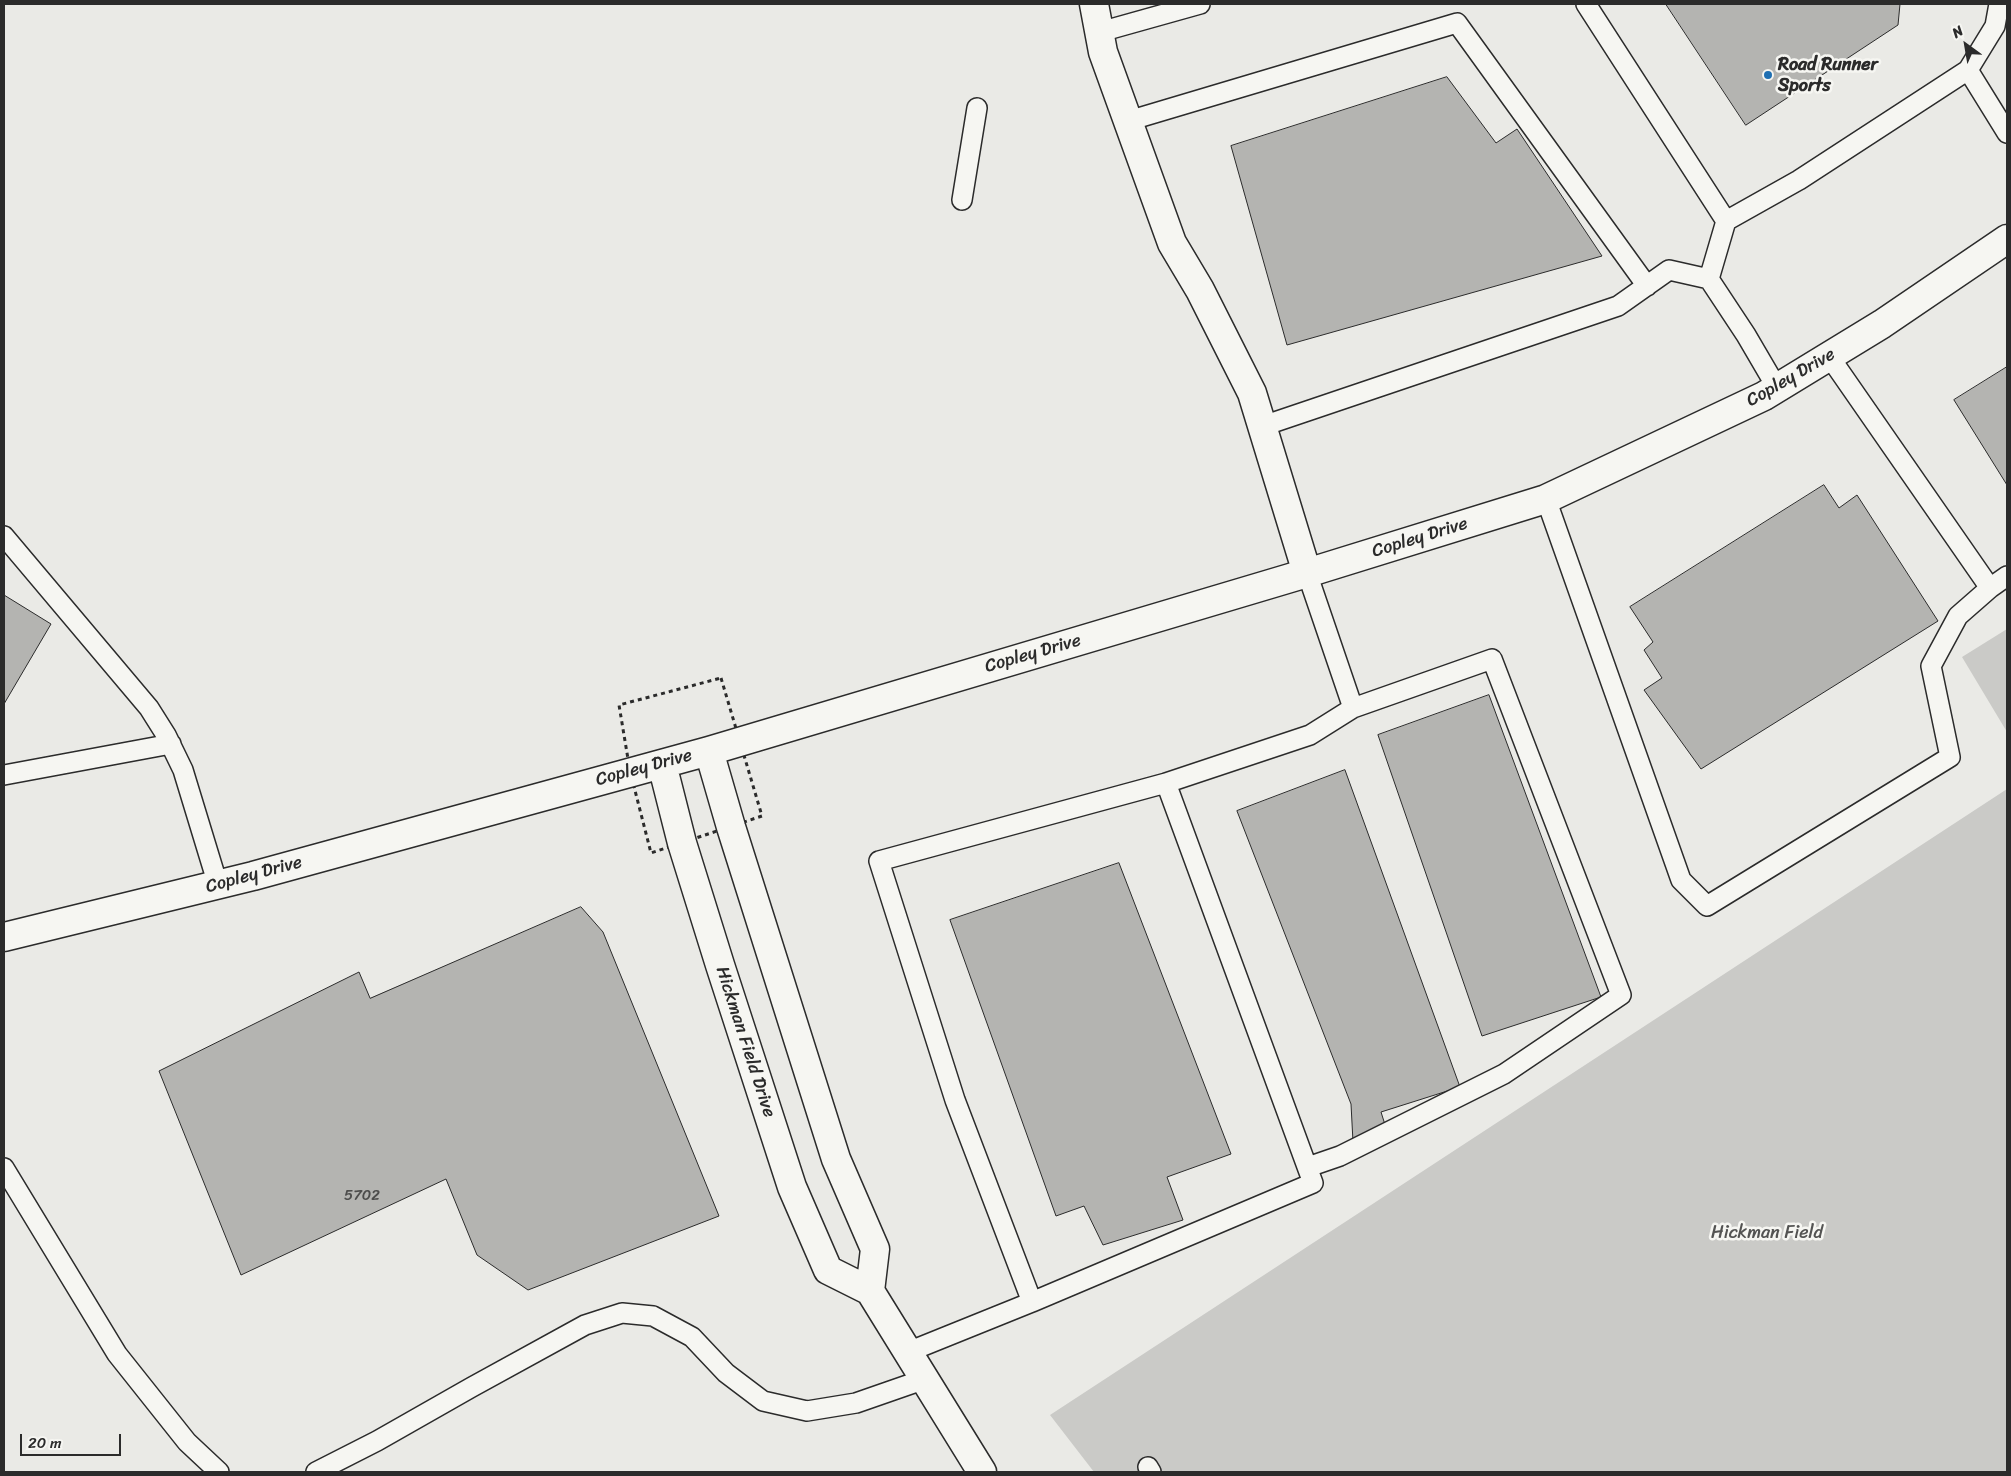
<!DOCTYPE html>
<html>
<head>
<meta charset="utf-8">
<style>
  body { margin:0 }
  #map { position:relative; width:2011px; height:1476px; overflow:hidden; background:#eaeae6; font-family:Sriracha,sans-serif }
  canvas { display:block }
  .frame { position:absolute; inset:0; border:5px solid #2b2b2b; pointer-events:none }
  .north { position:absolute; left:1941px; top:20px; width:50px; height:50px; -webkit-text-stroke:4px #f6f6f2; paint-order:stroke; rotate:328deg; font-size:14px; font-weight:700; line-height:20px; text-align:center; color:#2b2b2b }
  .north::after { content:''; display:block; margin:auto; width:18px; height:22px; background:#2b2b2b; clip-path:polygon(50% 0,100% 100%,50% 72%,0 100%) }
  .scale { position:absolute; left:20px; top:1434px; width:101px; height:22px; box-sizing:border-box; border:2px solid #2b2b2b; border-top:0; padding-left:6px; font-size:15px; line-height:18px; white-space:nowrap; color:#2b2b2b; -webkit-text-stroke:4px #f6f6f2; paint-order:stroke }
</style>
</head>
<body>
<div id="map">
<canvas width="2011" height="1476"></canvas>
<div class="frame"></div>
<div class="north">N</div>
<div class="scale">20 m</div>
</div>
<script>
const g = document.querySelector('canvas').getContext('2d');
g.lineJoin = 'round';
function paint(path, color) {
  g.fillStyle = color;
  g.fill(path, 'evenodd');
}
function strokePath(path, color, width, dash) {
  g.strokeStyle = color;
  g.lineWidth = width;
  g.lineCap = dash ? 'butt' : 'round';
  g.setLineDash(dash || []);
  g.stroke(path);
}
function label(font, color, halo, rows, align = 'center') {
  g.font = font + ' Sriracha,sans-serif';
  g.lineWidth = 5;
  g.setLineDash([]);
  g.textBaseline = 'middle';
  g.strokeStyle = halo;
  g.fillStyle = color;
  for (const [text, x, y, turn = 0] of rows) {
    g.save();
    g.translate(x, y);
    g.rotate((+turn || 0) * Math.PI / 180);
    g.textAlign = isNaN(turn) ? turn : align;
    if (halo) g.strokeText(text, 0, 0);
    g.fillText(text, 0, 0);
    g.restore();
  }
}
const green = new Path2D(`
  M 2007,629 L 2007,732 L 1962,657 Z
  M 2007,789 L 2007,1472 L 1094,1472 L 1050,1415 Z`);
const building = new Path2D(`
  M 1666,4 L 1900,4 L 1898,25 L 1746,125 Z
  M 1447,77 L 1496,143 L 1517,129 L 1602,256 L 1287,345 L 1231,146 Z
  M 2007,367 L 2007,485 L 1954,400 Z
  M 1824,485 L 1839,508 L 1857,495 L 1938,621 L 1701,769 L 1644,690 L 1662,678 L 1644,650 L 1653,642 L 1630,607 Z
  M 4,595 L 51,624 L 4,704 Z
  M 1489,695 L 1601,997 L 1482,1036 L 1378,735 Z
  M 1345,770 L 1460,1087 L 1381,1112 L 1387,1131 L 1353,1142 L 1351,1104 L 1237,811 Z
  M 1119,863 L 1231,1154 L 1167,1177 L 1183,1220 L 1103,1245 L 1084,1206 L 1056,1216 L 950,920 Z
  M 581,907 L 603,932 L 719,1216 L 528,1290 L 477,1255 L 446,1179 L 241,1275 L 159,1071 L 359,972 L 370,998 Z`);
const path = new Path2D(`
  M 721,678 L 762,816 L 651,853 L 630,771 L 619,705 Z`);
const service = new Path2D(`
  M 1586,4 L 1726,221 L 1709,279 L 1746,335 L 1777,388
  M 1100,32 L 1200,4
  M 1968,70 L 1995,26 L 1999,4
  M 1128,121 L 1457,23 L 1647,286
  M 962,200 L 977,108
  M 1726,221 L 1799,180 L 1968,70 L 2007,133
  M 1829,356 L 1990,588
  M 1263,426 L 1618,306 L 1669,270 L 1709,279
  M 1546,499 L 1681,880 L 1707,906 L 1950,757 L 1931,666 L 1958,616 L 1990,588 L 2007,576
  M 4,536 L 149,708 L 166,735 L 183,770 L 218,885
  M 4,775 L 171,744
  M 1166,783 L 1310,735 L 1353,708 L 1307,573
  M 1308,1167 L 1340,1156 L 1504,1074 L 1621,995 L 1492,659 L 1353,708
  M 4,1168 L 117,1354 L 187,1442 L 219,1472
  M 908,1352 L 1032,1302 L 955,1100 L 879,861 L 1166,783 L 1313,1183 L 1032,1302
  M 1148,1467 L 1151,1472
  M 316,1472 L 377,1441 L 472,1387 L 585,1325 L 622,1313 L 653,1316 L 692,1337 L 726,1373 L 763,1401 L 807,1411 L 856,1403 L 925,1379`);
const minor = new Path2D(`
  M 1094,4 L 1103,52 L 1172,243 L 1200,290 L 1252,393 L 1307,573`);
const tertiary = new Path2D(`
  M 709,751 L 731,827 L 836,1159 L 875,1249 L 870,1291
  M 662,764 L 682,843 L 720,965 L 792,1187 L 828,1270 L 870,1291 L 982,1472
  M 4,937 L 253,876 L 709,751 L 1307,573 L 1546,499 L 1764,396 L 1882,324 L 2007,239`);
const markers = [
  [1768,75,5,"#1f6fb2"]
];
const numberNames = [
  ["5702",362,1196]
];
const poiNames = [
  ["Road Runner",1778,65],
  ["Sports",1778,86]
];
const streetNames = [
  ["Copley Drive",1791,378,-30],
  ["Copley Drive",1420,538,-17],
  ["Copley Drive",1033,654,-16],
  ["Copley Drive",644,768,-15],
  ["Copley Drive",254,875,-15],
  ["Hickman Field Drive",745,1042,72]
];
const parkNames = [
  ["Hickman Field",1767,1233]
];
paint(green, '#cacac7');
paint(building, '#b4b4b1');
strokePath(building, '#2b2b2b', 1);
strokePath(service, '#2b2b2b', 22);
strokePath(minor, '#2b2b2b', 31);
strokePath(tertiary, '#2b2b2b', 31);
strokePath(path, '#2b2b2b', 3, [4, 4]);
strokePath(service, '#f6f6f2', 19);
strokePath(minor, '#f6f6f2', 28);
strokePath(tertiary, '#f6f6f2', 28);
for (const [x, y, r, color] of markers) {
  const dot = new Path2D();
  dot.arc(x, y, r, 0, 2 * Math.PI);
  g.fillStyle = color;
  g.fill(dot);
  strokePath(dot, '#f6f6f2', 2);
}
label('15px', '#4d4d4c', null, numberNames);
label('bold 18px', '#2b2b2b', '#f6f6f2', poiNames, 'left');
label('18px', '#2b2b2b', '#f6f6f2', streetNames);
label('18px', '#535352', '#f6f6f2', parkNames);
</script>
</body>
</html>
